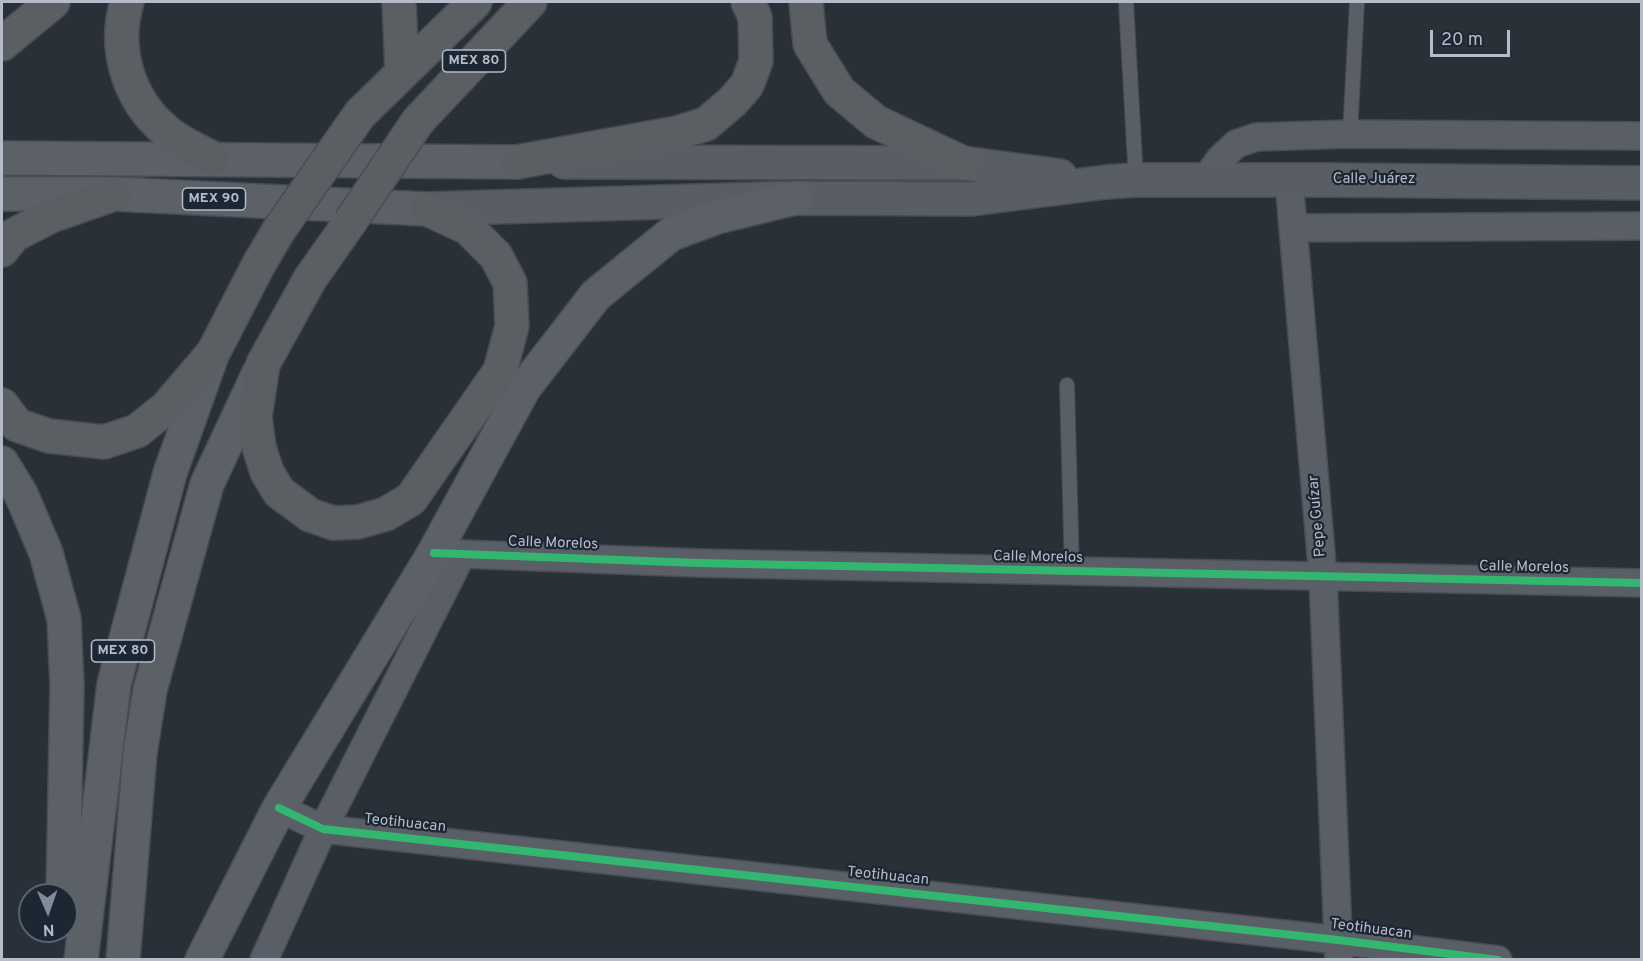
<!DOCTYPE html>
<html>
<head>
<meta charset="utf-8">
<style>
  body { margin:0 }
  #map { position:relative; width:1643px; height:961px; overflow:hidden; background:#2a3038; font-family:Overpass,sans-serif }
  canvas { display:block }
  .frame { position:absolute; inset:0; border:3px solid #b4bcc9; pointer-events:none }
  .north { position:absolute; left:18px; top:883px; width:60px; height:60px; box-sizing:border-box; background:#1d2633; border:2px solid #59626f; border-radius:50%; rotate:178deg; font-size:16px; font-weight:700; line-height:24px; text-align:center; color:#b4bcc9 }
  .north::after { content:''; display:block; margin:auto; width:21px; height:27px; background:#848b96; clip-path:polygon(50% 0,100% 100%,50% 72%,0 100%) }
  .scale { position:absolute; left:1430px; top:30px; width:80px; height:27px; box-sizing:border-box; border:3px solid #b4bcc9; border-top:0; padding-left:8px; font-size:18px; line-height:21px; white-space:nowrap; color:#b4bcc9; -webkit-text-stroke:4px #1d2633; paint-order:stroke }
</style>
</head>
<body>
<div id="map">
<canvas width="1643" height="961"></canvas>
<div class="frame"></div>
<div class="north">N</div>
<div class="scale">20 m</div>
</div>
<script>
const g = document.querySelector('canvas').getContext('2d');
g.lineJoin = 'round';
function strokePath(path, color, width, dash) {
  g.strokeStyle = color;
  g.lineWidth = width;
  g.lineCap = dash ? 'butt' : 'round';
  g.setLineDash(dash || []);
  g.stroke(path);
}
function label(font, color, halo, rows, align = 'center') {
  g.font = font + ' Overpass,sans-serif';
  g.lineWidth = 4.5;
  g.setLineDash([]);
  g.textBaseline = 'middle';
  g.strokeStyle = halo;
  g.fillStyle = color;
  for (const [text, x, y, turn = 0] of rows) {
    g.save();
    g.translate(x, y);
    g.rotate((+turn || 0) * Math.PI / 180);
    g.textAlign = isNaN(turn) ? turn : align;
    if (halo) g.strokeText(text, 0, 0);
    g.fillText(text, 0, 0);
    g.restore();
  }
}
const service = new Path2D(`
  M 1126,2 L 1136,180
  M 1350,134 L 1357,2
  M 1067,385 L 1072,572`);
const minor = new Path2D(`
  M 1205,180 L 1220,159 L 1236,144 L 1256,137 L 1350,134 L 1642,136
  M 1289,181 L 1323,578 L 1339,960
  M 1294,228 L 1642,226
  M 434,553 L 698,563 L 1642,583
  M 279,808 L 323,829 L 1338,940 L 1498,960
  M 264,960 L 323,829 L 462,554`);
const secondary = new Path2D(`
  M 564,162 L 963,163 L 1060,176
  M 427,209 L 795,198 L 972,199 L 1106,182 L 1136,180 L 1331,180 L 1642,183`);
const primary = new Path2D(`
  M 2,158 L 517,162
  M 2,194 L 114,194 L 427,209
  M 2,463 L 21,494 L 46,553 L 64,619 L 67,686 L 63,895
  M 81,960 L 114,684 L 170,473 L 212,355
  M 123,960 L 140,753 L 150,690 L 207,484 L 259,373
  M 202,960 L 279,808 L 434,553 L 524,388 L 596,295 L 671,234 L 717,217 L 795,198`);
const trunk = new Path2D(`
  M 127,2 C 113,48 128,99 165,130 C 178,142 197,150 212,158
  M 399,2 L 402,71
  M 806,2 L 810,44 L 839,91 L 876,122 L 963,163
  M 2,44 L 53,2
  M 360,114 L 475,2
  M 418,121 L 530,2
  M 517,162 L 677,133 L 706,124 L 732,102 L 747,85 L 756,61 L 755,17 L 748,2
  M 350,222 L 310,279 L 263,364 L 255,417 L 259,447 L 267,472 L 279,492 L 310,515 L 333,523 L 358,522 L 386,514 L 411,499 L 500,371 L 512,326 L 510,283 L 496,256 L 468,228 L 427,209
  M 2,250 L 14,235 L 51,216 L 114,194
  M 2,405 L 17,425 L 49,436 L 104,442 L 137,431 L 167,407 L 213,353 L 259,264 L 279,230`);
const trunkBridge = new Path2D(`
  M 350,222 L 418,121
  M 279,230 L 360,114`);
const cycleway = new Path2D(`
  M 434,553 L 698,563 L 1642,583
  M 279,808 L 323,829 L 1338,940 L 1498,960`);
const shields = [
  [474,61,63],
  [214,199,63],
  [123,651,63]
];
const shieldNames = [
  ["MEX 80",474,61],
  ["MEX 90",214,199],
  ["MEX 80",123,651]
];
const streetNames = [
  ["Calle Juárez",1374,180],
  ["Pepe Guízar",1318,516,-95],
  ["Calle Morelos",553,544,2],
  ["Calle Morelos",1038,558,1],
  ["Calle Morelos",1524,568,1],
  ["Teotihuacan",405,824,6],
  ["Teotihuacan",888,877,6],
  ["Teotihuacan",1371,930,7]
];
strokePath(service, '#484c53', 16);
strokePath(minor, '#484c53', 30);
strokePath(secondary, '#484c53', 36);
strokePath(primary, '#484c55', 36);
strokePath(trunk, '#474c53', 36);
strokePath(service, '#5a5e66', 14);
strokePath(minor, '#5a5e66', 27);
strokePath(secondary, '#595d64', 33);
strokePath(primary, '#5c6168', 33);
strokePath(trunk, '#5b5f64', 33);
strokePath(trunkBridge, '#474c53', 36, []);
strokePath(trunkBridge, '#5b5f64', 33);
strokePath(cycleway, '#33b770', 8);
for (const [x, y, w] of shields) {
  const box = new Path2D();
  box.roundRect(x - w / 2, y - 11, w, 22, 4.5);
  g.fillStyle = '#1d2633';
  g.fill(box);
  strokePath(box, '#b4bcc9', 1.5);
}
label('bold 14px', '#b4bcc9', null, shieldNames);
label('15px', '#b4bcc9', '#1d2633', streetNames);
</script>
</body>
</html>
